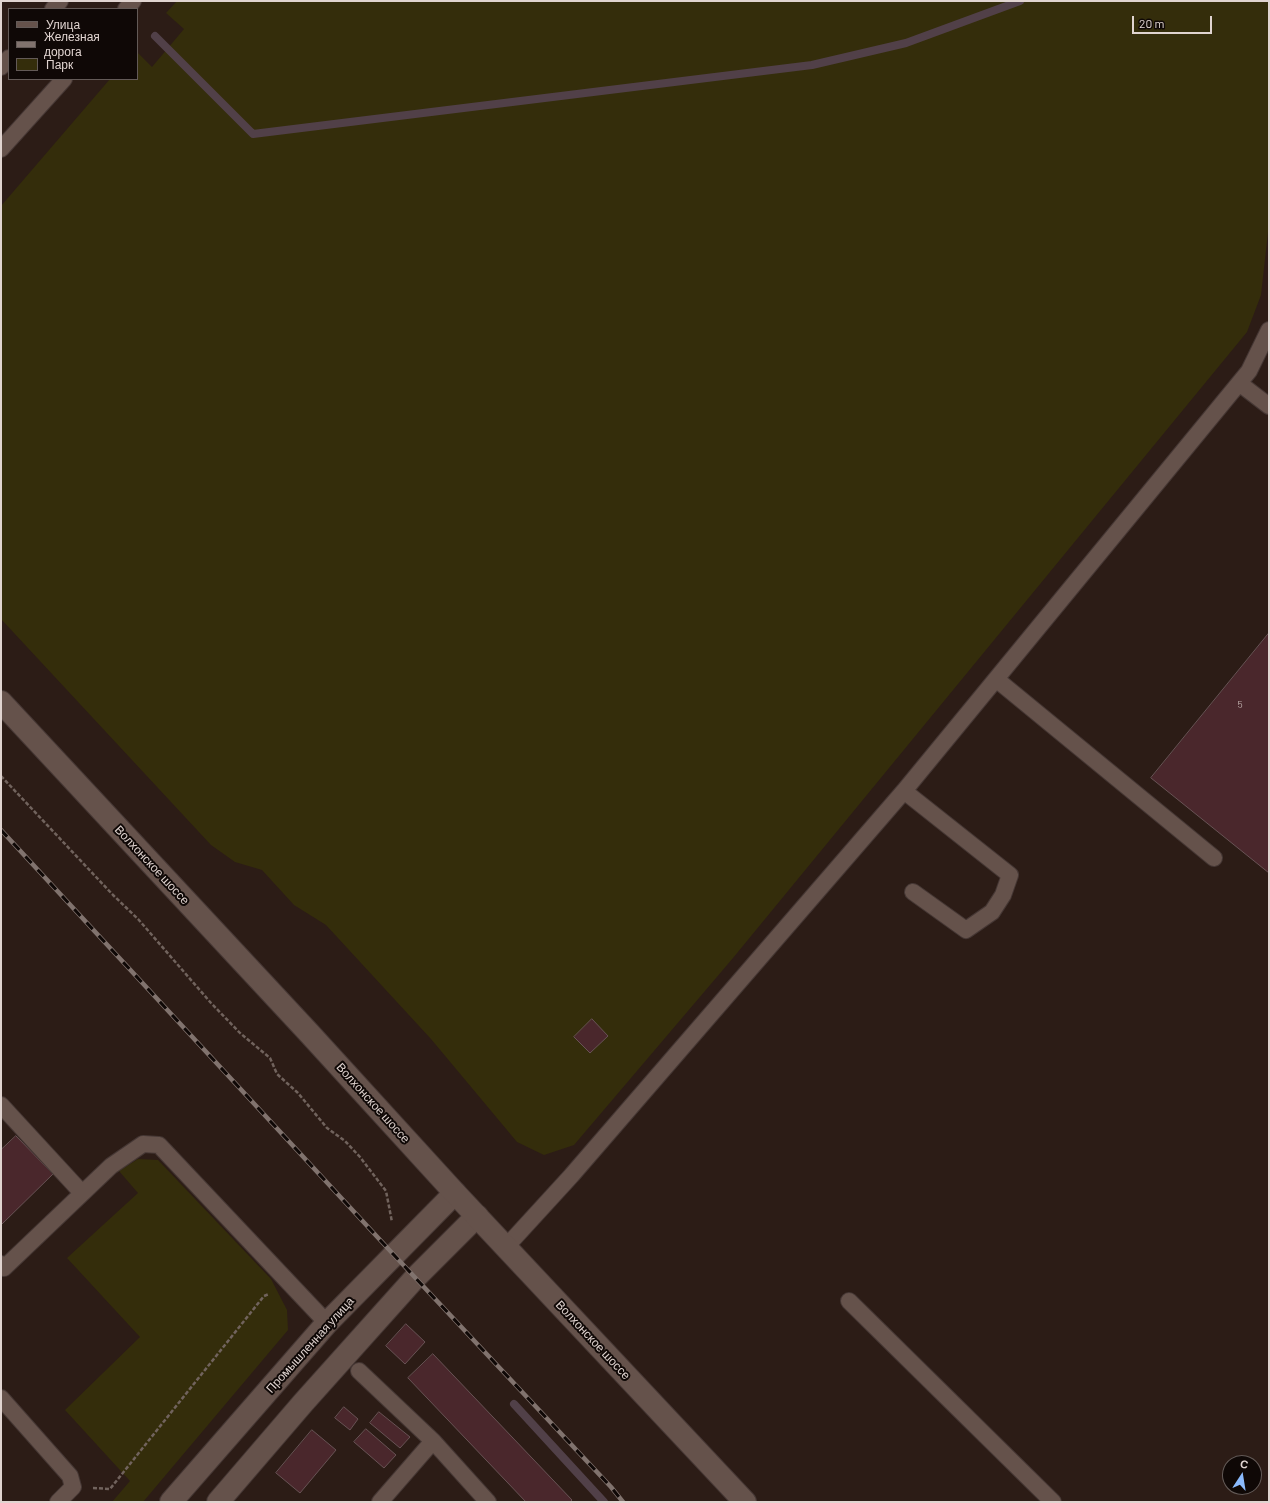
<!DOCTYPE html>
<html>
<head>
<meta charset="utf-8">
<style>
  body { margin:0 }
  #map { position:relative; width:1270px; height:1503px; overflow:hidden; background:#2c1c16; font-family:Barlow,sans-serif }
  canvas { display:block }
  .frame { position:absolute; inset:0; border:2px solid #e0d4d0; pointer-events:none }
  .legend { position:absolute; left:8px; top:8px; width:130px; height:72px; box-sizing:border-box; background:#0f0806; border:1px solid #635a57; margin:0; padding:5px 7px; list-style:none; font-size:12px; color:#e0d4d0 }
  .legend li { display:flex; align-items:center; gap:8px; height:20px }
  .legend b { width:20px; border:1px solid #635a57 }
  .north { position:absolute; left:1222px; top:1455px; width:40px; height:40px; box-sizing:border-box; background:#0f0806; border:1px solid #635a57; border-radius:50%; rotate:12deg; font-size:11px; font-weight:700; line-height:16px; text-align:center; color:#e0d4d0 }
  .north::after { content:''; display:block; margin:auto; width:14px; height:18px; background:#8bbafc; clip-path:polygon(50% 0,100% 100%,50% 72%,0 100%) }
  .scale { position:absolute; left:1132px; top:16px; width:80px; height:18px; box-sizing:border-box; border:2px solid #e0d4d0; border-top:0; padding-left:5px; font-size:12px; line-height:14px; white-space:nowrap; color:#e0d4d0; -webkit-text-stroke:3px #0f0806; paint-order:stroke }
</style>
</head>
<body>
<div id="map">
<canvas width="1270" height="1503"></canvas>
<div class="frame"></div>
<ul class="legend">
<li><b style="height:5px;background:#65524b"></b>Улица</li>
<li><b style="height:5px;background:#81736e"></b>Железная дорога</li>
<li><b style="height:11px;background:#342d0b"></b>Парк</li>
</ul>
<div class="north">С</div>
<div class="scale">20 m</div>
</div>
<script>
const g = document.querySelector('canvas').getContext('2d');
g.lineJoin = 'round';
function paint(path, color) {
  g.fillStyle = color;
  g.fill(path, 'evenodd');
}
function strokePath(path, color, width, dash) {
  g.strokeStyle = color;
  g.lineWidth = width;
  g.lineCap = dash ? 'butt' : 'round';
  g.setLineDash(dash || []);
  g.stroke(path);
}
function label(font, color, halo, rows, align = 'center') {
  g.font = font + ' Barlow,sans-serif';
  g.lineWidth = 4;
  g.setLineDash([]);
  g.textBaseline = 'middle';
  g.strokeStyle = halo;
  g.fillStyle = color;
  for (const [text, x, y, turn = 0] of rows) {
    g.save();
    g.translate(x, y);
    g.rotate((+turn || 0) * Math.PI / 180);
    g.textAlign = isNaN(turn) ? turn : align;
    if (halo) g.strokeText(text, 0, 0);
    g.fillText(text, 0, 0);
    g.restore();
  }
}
const green = new Path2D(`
  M 177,1 L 1269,1 L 1269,223 L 1261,295 L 1247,332 L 733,958 L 574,1145 L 544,1155 L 517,1142 L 431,1039 L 326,925 L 294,905 L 262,870 L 235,862 L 211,845 L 1,619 L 1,206 L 110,79 L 137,79 L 137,52 L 152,67 L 184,29 L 166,13 Z
  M 138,1159 L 158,1160 L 271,1279 L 287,1310 L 288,1330 L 143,1502 L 112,1502 L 130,1481 L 65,1410 L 140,1337 L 67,1258 L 138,1193 L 119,1171 Z`);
const stream = new Path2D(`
  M 155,36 L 253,134 L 812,65 L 906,43 L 1020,1
  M 514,1404 L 604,1502`);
const building = new Path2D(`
  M 1269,633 L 1269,873 L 1151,778 Z
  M 592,1019 L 608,1036 L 590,1053 L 574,1037 Z
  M 16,1136 L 53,1174 L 2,1224 L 1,1223 L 1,1150 Z
  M 406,1324 L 425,1342 L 405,1364 L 386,1346 Z
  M 433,1354 L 572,1500 L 570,1502 L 526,1502 L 408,1378 Z
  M 344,1407 L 358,1419 L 350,1430 L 335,1418 Z
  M 379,1412 L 410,1437 L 400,1448 L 370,1423 Z
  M 366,1429 L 396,1455 L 384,1468 L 354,1442 Z
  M 312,1430 L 336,1450 L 300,1493 L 276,1473 Z`);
const path = new Path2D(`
  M 1,776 L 113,895 L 138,919 L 211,1003 L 240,1033 L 270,1058 L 277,1074 L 298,1093 L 327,1128 L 345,1141 L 360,1157 L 386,1191 L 392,1222
  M 93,1488 L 110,1489 L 264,1296 L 269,1294`);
const service = new Path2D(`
  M 53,9 L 60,1
  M 126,9 L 133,1
  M 1,67 L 9,58
  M 1,149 L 64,79
  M 1239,383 L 1269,406
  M 996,679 L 1214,858
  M 904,791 L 1010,875 L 1003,895 L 992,912 L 966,930 L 913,892
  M 1,1105 L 82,1193
  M 506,1247 L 571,1176 L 904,791 L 1249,371 L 1269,330
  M 1,1264 L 4,1268 L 111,1166 L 143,1144 L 159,1145 L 327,1323
  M 849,1301 L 1053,1502
  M 359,1371 L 433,1441 L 488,1502
  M 1,1398 L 70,1476 L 73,1487 L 58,1502
  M 380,1502 L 433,1441`);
const tertiary = new Path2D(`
  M 171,1502 L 327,1323 L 455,1193
  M 218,1502 L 303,1403 L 415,1278 L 477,1216`);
const secondary = new Path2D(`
  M 1,702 L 309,1033 L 455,1193 L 745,1502`);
const rail = new Path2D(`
  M 1,830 L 394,1255 L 611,1487 L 623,1502`);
const numberNames = [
  ["5",1240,705]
];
const streetNames = [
  ["Волхонское шоссе",152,865,47],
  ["Волхонское шоссе",373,1103,48],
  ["Волхонское шоссе",593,1340,47],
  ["Промышленная улица",310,1345,-48]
];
paint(green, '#342d0b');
strokePath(stream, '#514048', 8);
paint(building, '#4a272c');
strokePath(building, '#685355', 1);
strokePath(service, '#453734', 18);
strokePath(tertiary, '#453734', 24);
strokePath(secondary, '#453734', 24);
strokePath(path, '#71635d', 2.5, [4, 2]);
strokePath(service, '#65524b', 16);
strokePath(tertiary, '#65524b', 22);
strokePath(secondary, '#65524b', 22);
strokePath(rail, '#81736e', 4.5);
strokePath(rail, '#0f0806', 3, [9]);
label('10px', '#baa9a7', null, numberNames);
label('12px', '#e0d4d0', '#0f0806', streetNames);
</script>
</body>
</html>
